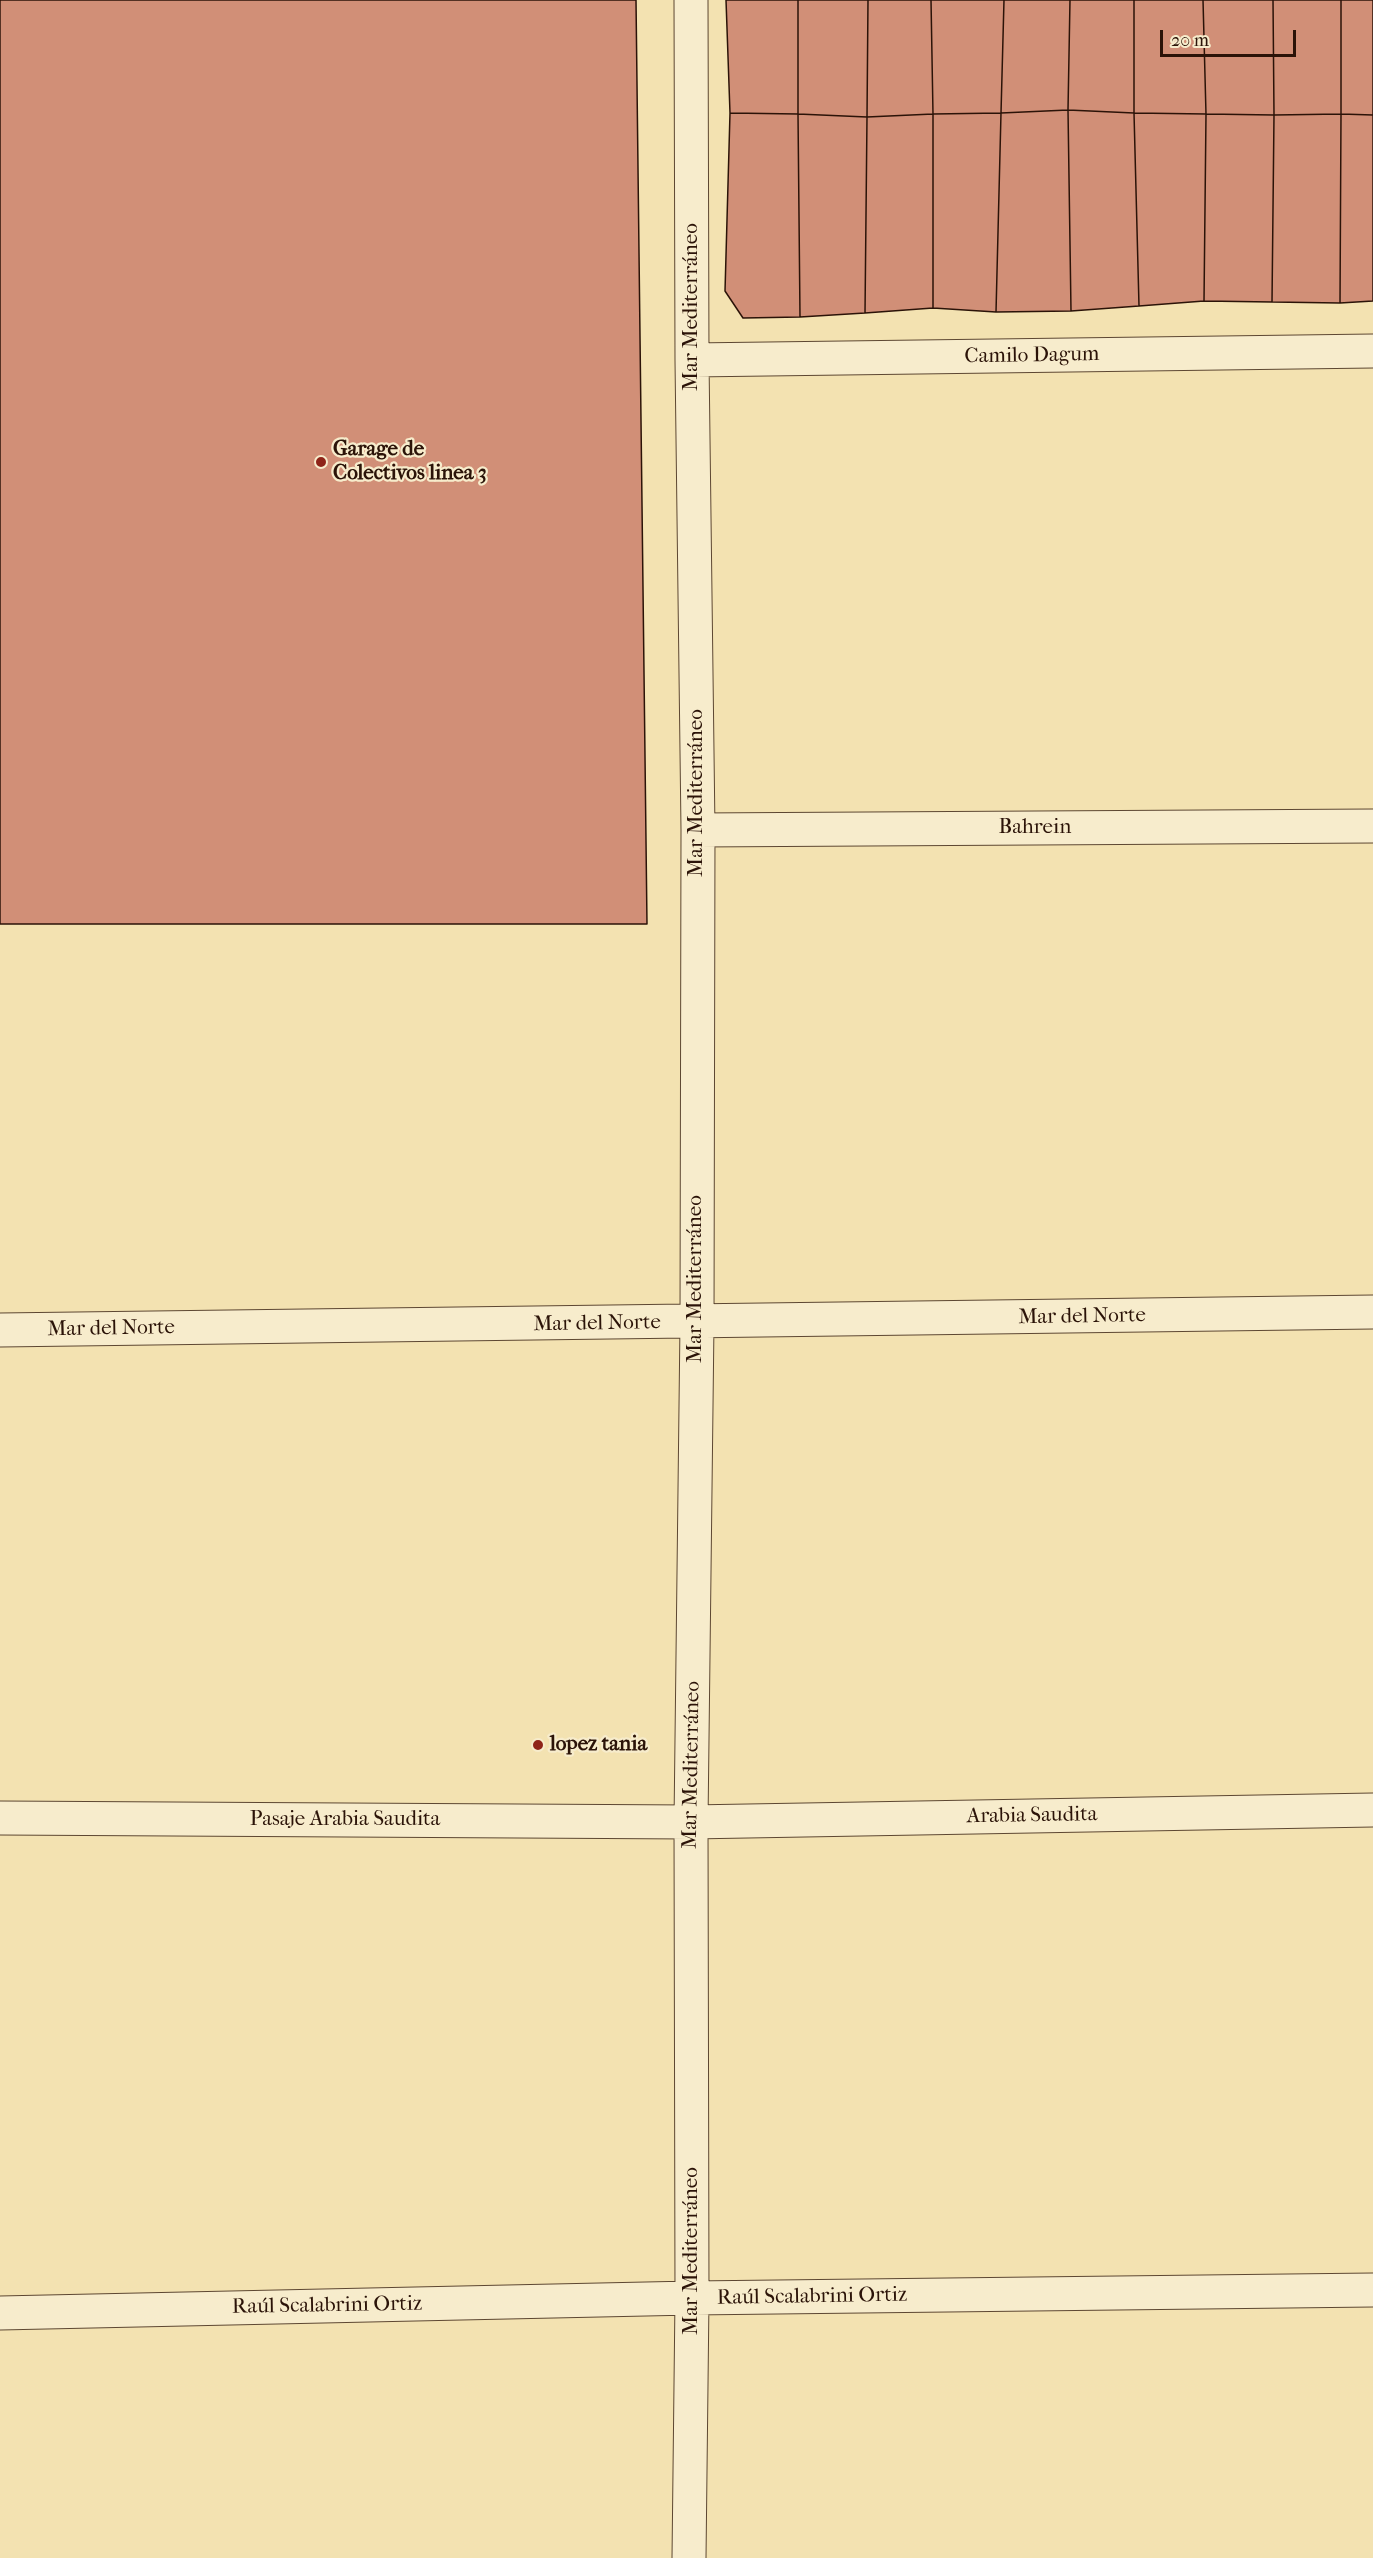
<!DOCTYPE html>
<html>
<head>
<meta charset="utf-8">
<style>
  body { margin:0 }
  #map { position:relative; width:1373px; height:2558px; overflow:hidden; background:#f3e2b1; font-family:"IM FELL French Canon",serif }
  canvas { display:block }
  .scale { position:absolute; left:1160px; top:30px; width:136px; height:27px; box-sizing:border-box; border:3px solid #2b1308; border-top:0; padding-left:8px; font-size:18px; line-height:21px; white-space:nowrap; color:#2b1308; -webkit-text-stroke:4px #f7eccc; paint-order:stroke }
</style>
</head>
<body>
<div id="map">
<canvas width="1373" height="2558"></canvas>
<div class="scale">20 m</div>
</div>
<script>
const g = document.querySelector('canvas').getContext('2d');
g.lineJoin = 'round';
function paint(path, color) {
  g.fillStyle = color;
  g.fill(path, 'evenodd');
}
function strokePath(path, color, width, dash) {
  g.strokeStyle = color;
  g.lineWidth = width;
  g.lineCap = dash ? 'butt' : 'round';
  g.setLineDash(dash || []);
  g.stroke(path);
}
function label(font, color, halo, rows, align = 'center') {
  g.font = font + ' "IM FELL French Canon",serif';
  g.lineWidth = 4.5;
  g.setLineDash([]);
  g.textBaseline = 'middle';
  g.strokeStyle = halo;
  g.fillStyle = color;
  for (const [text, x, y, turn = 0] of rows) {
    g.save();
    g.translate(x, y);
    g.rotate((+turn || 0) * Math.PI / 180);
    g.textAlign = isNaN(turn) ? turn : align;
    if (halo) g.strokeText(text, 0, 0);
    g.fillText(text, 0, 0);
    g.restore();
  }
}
const building = new Path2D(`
  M 0,0 L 636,0 L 647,924 L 0,924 Z
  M 726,0 L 798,0 L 798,114 L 730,113 Z
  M 798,0 L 868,0 L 867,117 L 798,114 Z
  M 868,0 L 931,0 L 933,114 L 867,117 Z
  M 931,0 L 1004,0 L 1001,113 L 933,114 Z
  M 1004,0 L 1070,0 L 1068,110 L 1001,113 Z
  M 1070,0 L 1134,0 L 1134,113 L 1068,110 Z
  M 1134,0 L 1203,0 L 1206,114 L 1134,113 Z
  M 1203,0 L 1273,0 L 1274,115 L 1206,114 Z
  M 1273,0 L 1341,0 L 1341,114 L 1274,115 Z
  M 1341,0 L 1373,0 L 1373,115 L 1341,114 Z
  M 1068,110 L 1134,113 L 1139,306 L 1071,311 Z
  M 1068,110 L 1071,311 L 996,312 L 1001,113 Z
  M 730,113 L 798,114 L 800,317 L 743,318 L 725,291 Z
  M 1001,113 L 996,312 L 933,308 L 933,114 Z
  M 1134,113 L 1206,114 L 1204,301 L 1139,306 Z
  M 798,114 L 867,117 L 865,313 L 800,317 Z
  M 933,114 L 933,308 L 865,313 L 867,117 Z
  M 1206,114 L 1274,115 L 1272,302 L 1204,301 Z
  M 1341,114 L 1373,115 L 1373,301 L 1340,303 Z
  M 1341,114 L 1340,303 L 1272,302 L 1274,115 Z`);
const street = new Path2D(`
  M 692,360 L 1373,351
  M 698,830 L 1373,826
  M 0,1330 L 1373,1312
  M 0,1818 L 691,1822 L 1373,1810
  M 0,2313 L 692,2298 L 1373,2290
  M 689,2558 L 692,2298 L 691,1822 L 697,1323 L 698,830 L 692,360 L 691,0`);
const markers = [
  [321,462,6,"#8f2418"],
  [538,1745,6,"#8f2418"]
];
const streetNames = [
  ["Mar Mediterráneo",692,307,-90],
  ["Camilo Dagum",1032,356,-1],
  ["Mar Mediterráneo",697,793,-90],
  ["Bahrein",1035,828],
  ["Mar Mediterráneo",696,1279,-90],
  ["Mar del Norte",1082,1317,-1],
  ["Mar del Norte",597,1324,-1],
  ["Mar del Norte",111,1329,-1],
  ["Mar Mediterráneo",692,1765,-89],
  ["Arabia Saudita",1032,1816,-1],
  ["Pasaje Arabia Saudita",345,1820],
  ["Mar Mediterráneo",692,2251,-90],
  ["Raúl Scalabrini Ortiz",812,2297,-1],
  ["Raúl Scalabrini Ortiz",327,2306,-1]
];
const poiNames = [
  ["Garage de",333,450],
  ["Colectivos linea 3",333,474],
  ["lopez tania",550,1745]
];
paint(building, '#d18f77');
strokePath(building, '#2b1308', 1.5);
strokePath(street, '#5d4732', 35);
strokePath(street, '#f7eccc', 33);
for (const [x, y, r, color] of markers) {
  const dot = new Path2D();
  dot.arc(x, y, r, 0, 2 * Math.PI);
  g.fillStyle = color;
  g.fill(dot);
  strokePath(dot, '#f7eccc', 2);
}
label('21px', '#2b1308', '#f7eccc', streetNames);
label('bold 21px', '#2b1308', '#f7eccc', poiNames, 'left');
</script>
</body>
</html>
